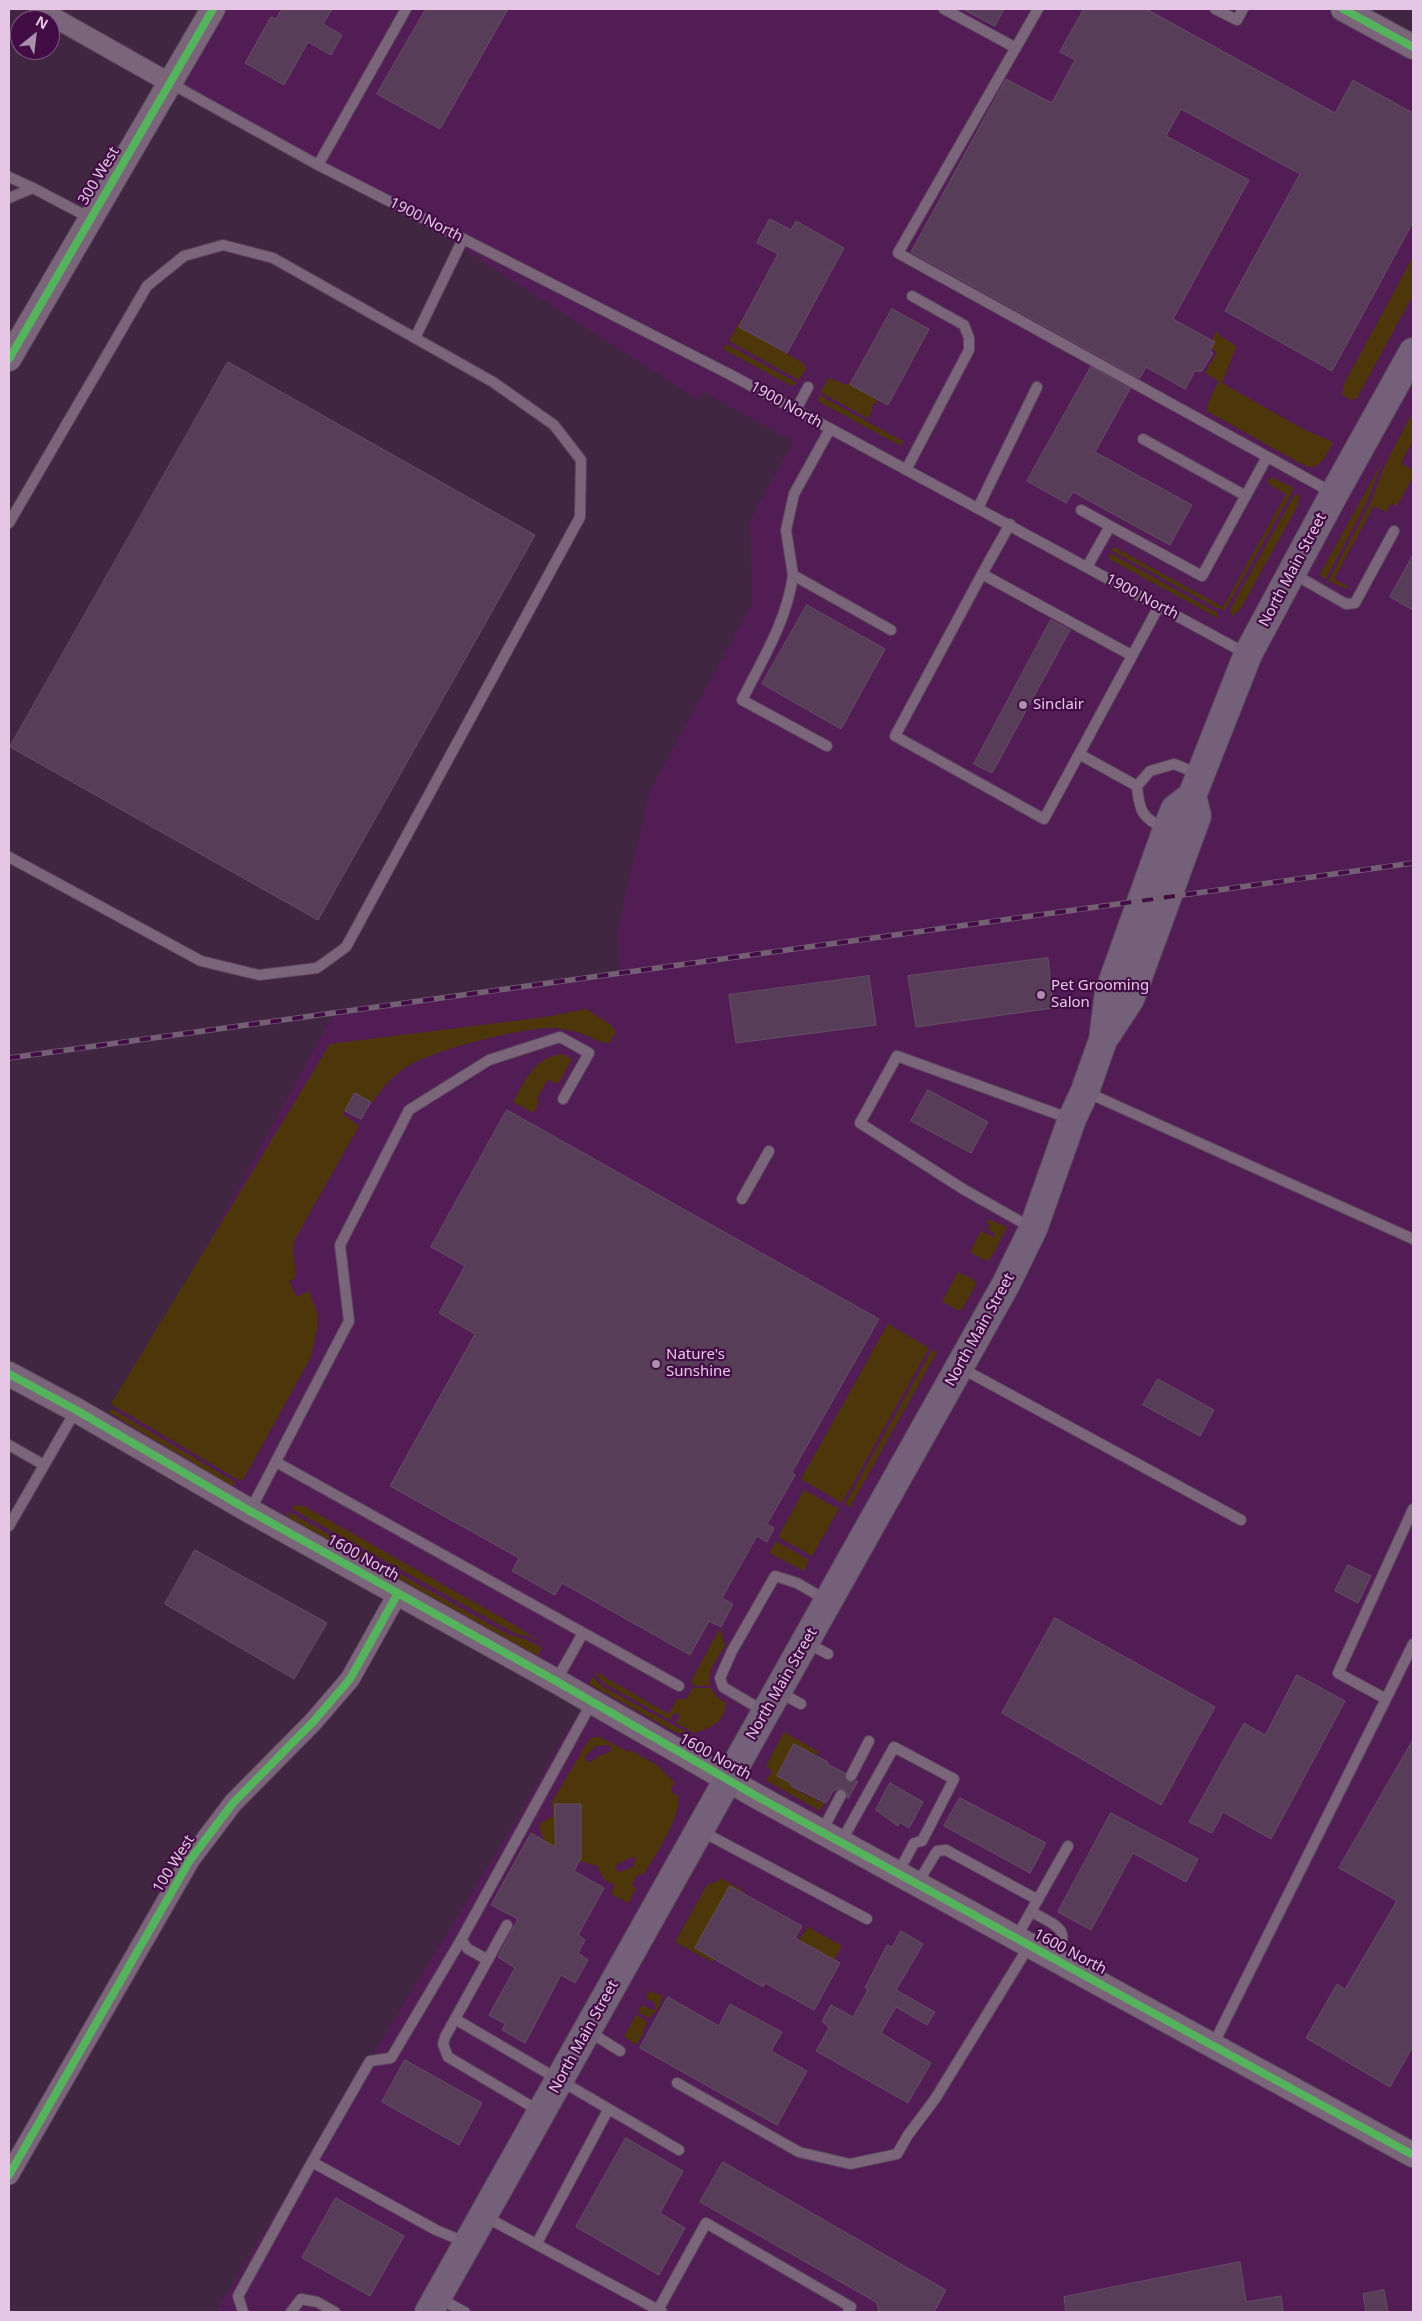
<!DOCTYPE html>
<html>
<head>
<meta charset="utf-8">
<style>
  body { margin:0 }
  #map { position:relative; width:1422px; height:2321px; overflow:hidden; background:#412642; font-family:"Noto Sans",sans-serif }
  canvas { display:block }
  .frame { position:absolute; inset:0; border:10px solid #e5c7e5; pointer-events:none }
  .north { position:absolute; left:10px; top:10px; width:50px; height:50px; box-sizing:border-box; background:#410d44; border:1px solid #835784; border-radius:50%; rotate:29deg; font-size:14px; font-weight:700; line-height:20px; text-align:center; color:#e5c7e5 }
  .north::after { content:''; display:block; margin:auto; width:18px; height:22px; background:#ac8fac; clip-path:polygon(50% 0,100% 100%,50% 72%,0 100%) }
</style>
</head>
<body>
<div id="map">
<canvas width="1422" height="2321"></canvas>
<div class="frame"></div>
<div class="north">N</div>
</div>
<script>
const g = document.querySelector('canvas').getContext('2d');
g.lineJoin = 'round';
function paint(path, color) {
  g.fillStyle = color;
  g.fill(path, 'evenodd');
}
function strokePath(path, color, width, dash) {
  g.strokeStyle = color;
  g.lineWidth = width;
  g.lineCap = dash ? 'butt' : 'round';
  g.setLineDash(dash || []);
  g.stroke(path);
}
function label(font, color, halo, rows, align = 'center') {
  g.font = font + ' "Noto Sans",sans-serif';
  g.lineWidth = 4.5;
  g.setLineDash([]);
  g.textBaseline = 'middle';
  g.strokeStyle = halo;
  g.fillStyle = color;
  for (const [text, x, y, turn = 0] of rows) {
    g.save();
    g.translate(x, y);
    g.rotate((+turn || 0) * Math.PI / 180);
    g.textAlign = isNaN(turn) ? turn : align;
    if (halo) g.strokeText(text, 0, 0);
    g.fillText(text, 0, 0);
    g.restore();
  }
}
const built = new Path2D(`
  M 213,9 L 1343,9 L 1413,47 L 1413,2312 L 215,2312 L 520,1814 L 567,1730 L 602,1695 L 111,1420 L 334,1013 L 619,973 L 617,932 L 650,790 L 752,604 L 750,521 L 793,441 L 703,392 L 699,400 L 689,394 L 389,201 L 170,83 Z`);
const green = new Path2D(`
  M 1413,257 L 1413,295 L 1357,398 L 1351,400 L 1342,395 L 1345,382 Z
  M 741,319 L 742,320 L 739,327 L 803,363 L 806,368 L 799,380 L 729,341 Z
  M 1217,331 C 1220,340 1231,339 1236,347 L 1222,383 L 1303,429 L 1333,442 C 1327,454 1322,468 1307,467 L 1207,411 L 1209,400 L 1219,381 L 1205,373 L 1217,352 L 1211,348 L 1215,342 L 1212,340 Z
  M 726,344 L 797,383 L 792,386 L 723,349 Z
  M 829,378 L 847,385 L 849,382 L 850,385 L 876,399 L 877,402 L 872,406 L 872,412 L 868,418 L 820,392 Z
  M 819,395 L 904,442 L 899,445 L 818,401 Z
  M 1413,412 L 1413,440 L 1401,463 L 1413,470 L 1413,476 L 1397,506 L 1391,503 L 1386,512 L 1374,506 L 1334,579 L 1347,586 L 1347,589 L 1328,581 L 1369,506 L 1386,463 Z
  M 1382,462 L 1367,502 L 1325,580 L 1320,574 Z
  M 1271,477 L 1292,487 L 1293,490 L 1225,610 L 1217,608 L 1111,550 L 1113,548 L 1116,548 L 1223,607 L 1286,494 L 1269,484 L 1268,481 Z
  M 1295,494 L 1299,496 L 1297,507 L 1241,608 L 1232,616 L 1230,611 L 1233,604 Z
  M 1110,553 L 1217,613 L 1218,618 L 1109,559 Z
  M 586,1009 L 611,1025 L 616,1032 L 609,1043 C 600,1043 589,1036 580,1033 C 572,1030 562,1029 554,1028 C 525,1026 435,1050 410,1065 C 394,1074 382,1088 372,1103 L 354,1093 L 343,1114 L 359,1126 L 294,1241 C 291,1255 297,1265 295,1278 L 289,1281 L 297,1297 L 309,1291 L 317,1313 L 317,1329 L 311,1357 L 243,1480 L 237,1479 L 111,1404 L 330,1044 L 545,1017 Z
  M 563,1054 L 572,1059 L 559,1082 L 554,1083 L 548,1079 L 537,1098 L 539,1101 L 534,1113 L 513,1102 C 526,1079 534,1057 563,1054 Z
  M 988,1219 L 1007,1227 L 991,1258 L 986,1261 L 971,1253 L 971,1250 L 981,1231 L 993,1237 L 995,1234 L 988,1229 L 990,1225 L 987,1222 Z
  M 958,1272 L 974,1280 L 976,1284 L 962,1310 L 957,1310 L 943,1302 L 943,1300 Z
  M 888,1324 L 929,1348 L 842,1503 L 801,1479 Z
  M 932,1350 L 937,1352 L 850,1507 L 845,1504 Z
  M 112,1409 L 235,1482 L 236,1485 C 220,1484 202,1468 189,1460 C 162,1444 135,1429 109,1412 Z
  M 804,1490 L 839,1509 L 812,1556 L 778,1537 Z
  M 294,1505 L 304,1506 L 518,1627 L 544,1645 L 528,1636 L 516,1634 L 294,1510 L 292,1508 Z
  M 286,1513 L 291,1513 L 509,1635 L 525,1639 L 542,1648 L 538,1656 L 289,1518 L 289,1514 L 287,1516 Z
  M 776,1541 L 809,1560 L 804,1571 L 769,1553 Z
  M 720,1628 L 725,1645 C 718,1658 706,1671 710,1686 L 694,1686 L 691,1681 Z
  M 596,1672 L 669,1714 L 677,1699 L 686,1699 L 693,1688 L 711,1688 L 717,1697 L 726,1703 C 725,1722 711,1728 694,1733 L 676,1723 L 680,1715 L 674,1713 L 670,1720 L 604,1683 L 595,1674 Z
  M 593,1677 L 602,1686 L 695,1737 L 675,1732 L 589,1684 Z
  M 784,1732 L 819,1752 L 817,1755 L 794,1745 L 777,1776 L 792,1784 L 791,1787 L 810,1797 L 813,1796 L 817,1801 L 825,1802 L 820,1811 L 767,1781 L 766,1779 L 771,1774 L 770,1769 L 766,1766 Z
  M 594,1737 L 600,1737 L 628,1752 L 630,1750 L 657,1765 L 674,1782 L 674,1785 L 671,1787 L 673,1794 L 678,1795 C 682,1817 655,1855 644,1874 L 637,1875 L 632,1884 L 636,1889 L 628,1903 L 611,1894 L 614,1885 L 604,1879 L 597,1866 L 579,1861 L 544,1841 L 539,1827 L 541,1823 L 553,1816 L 552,1802 L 589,1740 ZM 605,1745 L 611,1746 L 610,1752 L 599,1756 L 591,1762 L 586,1761 L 585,1756 L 596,1746 ZM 555,1804 L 581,1804 L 581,1839 L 555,1838 ZM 632,1857 L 636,1858 L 633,1867 L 621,1872 L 615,1869 L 616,1865 Z
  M 720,1878 L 744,1891 L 695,1948 L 714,1959 L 712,1962 L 675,1942 L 707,1885 L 716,1882 Z
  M 808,1927 L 842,1946 L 834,1960 L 799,1940 Z
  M 649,1991 L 663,1996 L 659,2007 L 649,2018 L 638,2012 L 642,2005 L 652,2010 L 655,2009 L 655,2003 L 646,1998 Z
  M 636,2015 L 647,2021 L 642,2036 L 636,2045 L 624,2036 Z`);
const building = new Path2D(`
  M 282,9 L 332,9 L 323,24 L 342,35 L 331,55 L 308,42 L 284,85 L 245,63 L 271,17 L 276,19 Z
  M 426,9 L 508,9 L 440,129 L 377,94 Z
  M 963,9 L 1004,9 L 995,26 Z
  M 1084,9 L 1146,9 L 1335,113 L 1353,80 L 1413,113 L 1413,222 L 1332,371 L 1225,311 L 1300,174 L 1181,109 L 1166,136 L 1249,180 L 1173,319 L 1215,342 L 1210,351 L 1213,353 L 1202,371 L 1195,371 L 1185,389 L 1146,367 L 1140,378 L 1137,377 L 911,252 L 1006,79 L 1052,103 L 1075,60 L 1060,52 Z
  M 770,219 L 791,230 L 796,221 L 844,248 L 787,353 L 739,327 L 778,254 L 757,243 Z
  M 892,309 L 929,329 L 888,405 L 850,385 Z
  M 228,362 L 535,535 L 318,920 L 10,747 Z
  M 1091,367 L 1130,389 L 1095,452 L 1192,505 L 1170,545 L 1073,492 L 1066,503 L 1027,481 Z
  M 1413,555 L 1413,610 L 1390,597 Z
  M 807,605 L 885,649 L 841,729 L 762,684 Z
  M 1051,620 L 1070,630 L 992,773 L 974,764 Z
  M 1048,958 L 1053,1008 L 916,1027 L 908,976 Z
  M 869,976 L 876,1025 L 736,1043 L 729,995 Z
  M 928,1090 L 988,1122 L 971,1153 L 911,1121 Z
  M 355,1093 L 371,1102 L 361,1119 L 345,1111 Z
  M 507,1110 L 879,1319 L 792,1472 L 795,1475 L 767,1524 L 774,1528 L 767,1542 L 757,1536 L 722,1598 L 733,1604 L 721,1627 L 709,1621 L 690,1655 L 562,1583 L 555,1595 L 512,1571 L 519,1558 L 390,1486 L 475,1334 L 439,1313 L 465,1266 L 431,1247 Z
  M 1158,1379 L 1214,1410 L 1200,1436 L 1143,1405 Z
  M 195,1550 L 327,1623 L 294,1679 L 165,1604 Z
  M 1348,1565 L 1371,1576 L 1358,1603 L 1335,1591 Z
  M 1055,1618 L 1215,1707 L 1161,1805 L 1002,1713 Z
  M 1297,1675 L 1345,1701 L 1271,1839 L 1223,1812 L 1212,1833 L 1189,1822 L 1244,1723 L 1265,1735 Z
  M 1413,1740 L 1413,2046 L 1390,2087 L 1306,2038 L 1337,1984 L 1345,1989 L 1397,1901 L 1339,1868 Z
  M 794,1744 L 828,1762 L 827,1764 L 845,1773 L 847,1782 L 858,1781 L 848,1799 L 847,1791 L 840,1788 L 833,1791 L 826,1803 L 791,1786 L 792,1784 L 777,1776 Z
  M 890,1783 L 923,1802 L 909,1828 L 899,1822 L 898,1826 L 876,1810 Z
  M 960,1798 L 1046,1843 L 1030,1873 L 944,1826 Z
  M 555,1804 L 581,1804 L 581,1858 L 574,1871 L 604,1888 L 578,1935 L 585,1940 L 578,1953 L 588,1960 L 575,1983 L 561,1975 L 525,2043 L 502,2030 L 505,2024 L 489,2015 L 515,1968 L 498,1957 L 518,1919 L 491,1905 L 531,1833 L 555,1847 Z
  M 1111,1813 L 1198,1859 L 1186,1882 L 1133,1853 L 1091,1930 L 1058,1912 Z
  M 730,1886 L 802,1926 L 795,1938 L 840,1963 L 814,2010 L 765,1983 L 763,1987 L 695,1948 Z
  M 901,1931 L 923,1944 L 896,1990 L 935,2012 L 927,2025 L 896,2007 L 881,2033 L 931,2063 L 908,2103 L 816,2051 L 829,2028 L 822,2021 L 831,2005 L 853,2017 L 868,1990 L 865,1988 L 887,1945 L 892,1947 Z
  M 668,1997 L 719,2026 L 730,2004 L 782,2032 L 771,2051 L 807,2071 L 777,2125 L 640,2048 Z
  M 405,2060 L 482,2103 L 459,2145 L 382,2102 Z
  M 626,2138 L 683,2171 L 660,2213 L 685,2228 L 659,2275 L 576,2227 Z
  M 723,2162 L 946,2290 L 934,2312 L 879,2312 L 877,2303 L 862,2294 L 700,2202 Z
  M 336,2198 L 404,2236 L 370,2296 L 302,2258 Z
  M 1240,2262 L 1246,2302 L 1281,2296 L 1283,2312 L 1066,2312 L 1064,2297 Z
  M 1384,2290 L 1388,2312 L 1366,2312 L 1363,2294 Z`);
const service = new Path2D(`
  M 944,9 L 1016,48
  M 1038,9 L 898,253 L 1333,493
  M 1215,9 L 1237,20 L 1243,9
  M 170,83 L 318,165 L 406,9
  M 318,165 L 731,375 L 1247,654
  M 9,177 L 33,188
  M 9,198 L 33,188 L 90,218
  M 415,338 L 463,239
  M 796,410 L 808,387
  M 830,429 L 794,494 L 786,530 L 793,575 L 891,630
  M 1143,439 L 1246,496
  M 906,470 L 969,350 L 969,338 L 964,325 L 912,296
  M 978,508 L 1037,387
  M 1081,510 L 1110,526
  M 9,523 L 147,286 L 184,256 L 223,245 L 273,258 L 493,382 L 554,425 L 581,460 L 580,517 L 346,947 L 317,968 L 259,975 L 201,961 L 9,857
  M 1010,524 L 982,574 L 1131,655
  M 1087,567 L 1110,526 L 1202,576 L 1267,457
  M 1292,573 L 1346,604 L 1355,603 L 1394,531
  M 982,574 L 895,736 L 1044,819 L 1159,606
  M 793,575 C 787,621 762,660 742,700 L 827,746
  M 1079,754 L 1137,786
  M 1165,828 C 1142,819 1139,810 1137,786 L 1150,771 L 1174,764 L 1199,774
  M 1086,1092 L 1413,1239
  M 742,1199 L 769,1151
  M 1032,1228 L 963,1189 L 860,1123 L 897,1056 L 1071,1119
  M 961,1368 L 1241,1520
  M 9,1445 L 44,1465
  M 276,1462 L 679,1686
  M 250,1511 L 349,1321 L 340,1245 L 409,1110 L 489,1060 L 560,1037 L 589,1053 L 563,1099
  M 9,1526 L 76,1410
  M 807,1643 L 828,1654
  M 556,1681 L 583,1633
  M 779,1692 L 801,1704
  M 1386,1699 L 1413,1644
  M 765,1712 L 723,1687 L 720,1678 L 732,1651 L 775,1576 L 797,1583 L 828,1601
  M 851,1776 L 869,1741
  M 701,1831 L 867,1919
  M 822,1831 L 841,1795
  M 841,1842 L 894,1747 L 954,1779 L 922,1841 L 914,1843 L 898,1873
  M 917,1884 L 937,1851 L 946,1850 L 1038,1900
  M 1032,1912 C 1056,1926 1073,1928 1055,1959
  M 507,1925 L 445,2037 L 443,2044 L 448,2057 L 541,2112
  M 1016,1938 L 1068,1846
  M 488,1960 L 468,1949 L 461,1940 L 592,1702
  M 455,2019 L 679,2150
  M 588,2031 L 620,2051
  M 1213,2045 L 1386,1699 L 1338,1673 L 1413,1509
  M 677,2083 L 799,2152 L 850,2164 L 897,2154 L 908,2135 L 935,2099 L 1029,1946
  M 312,2162 L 370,2061 L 391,2058 L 461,1940
  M 484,2216 L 662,2312
  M 537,2243 L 608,2110
  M 438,2298 L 465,2312
  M 658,2310 L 706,2223 L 851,2307 L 848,2312
  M 243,2312 L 238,2296 L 312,2162 L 436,2230 L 467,2243
  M 291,2312 L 301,2299 L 317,2302 L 335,2312`);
const minor = new Path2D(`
  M 39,9 L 170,83
  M 9,2175 L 190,1860 L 233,1803 L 313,1722 L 350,1679 L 398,1593`);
const tertiary = new Path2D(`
  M 1343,9 L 1413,47
  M 9,359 L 213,9
  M 9,1374 L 76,1410 L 250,1511 L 556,1681 L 758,1797 L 1413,2155`);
const secondary = new Path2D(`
  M 1107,1034 L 1130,999 L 1197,816 L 1192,796 L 1248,654 L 1334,494 L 1413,352
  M 429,2312 L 1006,1284 L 1033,1229 L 1072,1119 L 1085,1091 L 1103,1040 L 1109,992 L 1167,829 L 1175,809 L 1192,796`);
const rail = new Path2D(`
  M 9,1058 L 1413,863`);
const cycleway = new Path2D(`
  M 1343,9 L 1413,47
  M 9,359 L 213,9
  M 9,1374 L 76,1410 L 250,1511 L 556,1681 L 758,1797 L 1413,2155
  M 9,2175 L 190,1860 L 233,1803 L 313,1722 L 350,1679 L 398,1593`);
const markers = [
  [1023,705,5,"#ac8fac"],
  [1041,995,5,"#ac8fac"],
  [656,1364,5,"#ac8fac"]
];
const streetNames = [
  ["300 West",99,176,-59],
  ["1900 North",426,220,27],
  ["1900 North",786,405,29],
  ["North Main Street",1293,570,-62],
  ["1900 North",1142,597,28],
  ["North Main Street",980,1330,-61],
  ["1600 North",363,1558,29],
  ["North Main Street",782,1684,-60],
  ["1600 North",715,1757,29],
  ["100 West",174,1864,-58],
  ["1600 North",1070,1952,28],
  ["North Main Street",584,2037,-61]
];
const poiNames = [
  ["Sinclair",1033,705],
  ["Pet Grooming",1051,986],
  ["Salon",1051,1003],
  ["Nature's",666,1355],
  ["Sunshine",666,1372]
];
paint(built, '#521d55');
paint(green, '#4d3609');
paint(building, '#573d58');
strokePath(building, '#664f66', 1);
strokePath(service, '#5b445c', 12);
strokePath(minor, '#5b445c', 21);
strokePath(tertiary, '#5b445c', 26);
strokePath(secondary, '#5b445c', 30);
strokePath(service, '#7b657b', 10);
strokePath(minor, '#7b657b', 19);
strokePath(tertiary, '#7b657b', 24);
strokePath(secondary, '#746078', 28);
strokePath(rail, '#745f75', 5.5);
strokePath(rail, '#410d44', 4, [11]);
strokePath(cycleway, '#56b35d', 8);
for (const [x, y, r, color] of markers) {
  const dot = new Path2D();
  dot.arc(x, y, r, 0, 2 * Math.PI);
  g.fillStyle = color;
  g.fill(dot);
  strokePath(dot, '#410d44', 2);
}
label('15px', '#e5c7e5', '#410d44', streetNames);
label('15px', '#e5c7e5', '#410d44', poiNames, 'left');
</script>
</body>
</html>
